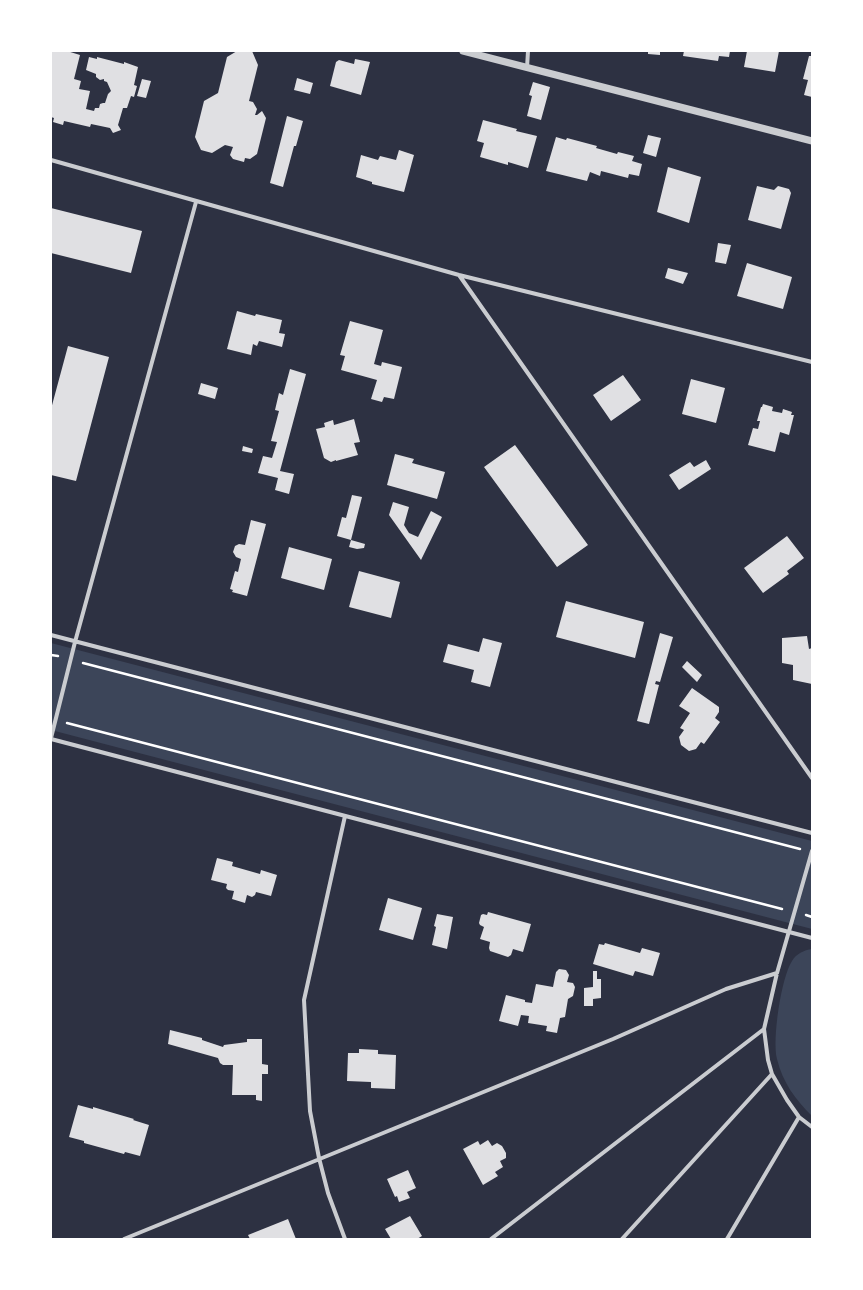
<!DOCTYPE html>
<html>
<head>
<meta charset="utf-8">
<style>
  body { margin:0 }
  #map { position:relative; width:863px; height:1290px; overflow:hidden; background:#2d3142; font-family:"Noto Sans",sans-serif }
  canvas { display:block }
  .frame { position:absolute; inset:0; border:52px solid #fff; pointer-events:none }
</style>
</head>
<body>
<div id="map">
<canvas width="863" height="1290"></canvas>
<div class="frame"></div>
</div>
<script>
const g = document.querySelector('canvas').getContext('2d');
g.lineJoin = 'round';
function paint(path, color) {
  g.fillStyle = color;
  g.fill(path, 'evenodd');
}
function strokePath(path, color, width, dash) {
  g.strokeStyle = color;
  g.lineWidth = width;
  g.lineCap = dash ? 'butt' : 'round';
  g.setLineDash(dash || []);
  g.stroke(path);
}
const green = new Path2D(`
  M 51,643 L 812,841 L 812,929 L 51,730 Z
  M 812,949 L 812,1116 C 795,1099 783,1083 777,1059 C 772,1040 781,978 792,961 C 796,954 804,950 812,949 Z`);
const building = new Path2D(`
  M 51,51 L 67,51 L 80,55 L 74,79 L 81,81 L 79,89 L 90,91 L 86,109 L 94,111 L 95,108 L 99,108 L 100,104 L 103,103 L 105,103 L 108,94 L 111,91 L 107,82 L 104,81 L 104,79 L 100,80 L 96,77 L 96,74 L 86,70 L 89,57 L 97,59 L 97,57 L 124,64 L 124,62 L 138,67 L 134,85 L 137,86 L 134,97 L 131,96 L 127,108 L 123,108 L 118,125 L 121,130 L 113,133 L 110,128 L 91,124 L 90,127 L 64,121 L 63,125 L 53,122 L 54,118 L 51,117 L 52,106 L 51,107 Z
  M 237,51 L 252,51 L 258,65 L 249,101 L 253,102 L 257,109 L 255,115 L 257,115 L 262,111 L 266,118 L 257,154 L 250,159 L 245,158 L 244,162 L 233,159 L 230,155 L 233,147 L 225,145 L 212,153 L 201,150 L 195,137 L 204,101 L 218,93 L 227,57 Z
  M 648,51 L 660,51 L 660,55 L 648,54 Z
  M 684,51 L 730,51 L 729,57 L 719,56 L 718,61 L 683,56 Z
  M 747,51 L 779,51 L 775,72 L 744,67 Z
  M 809,56 L 812,56 L 812,97 L 804,95 L 808,80 L 803,79 Z
  M 355,59 L 370,62 L 361,95 L 330,86 L 336,62 L 339,60 L 354,64 Z
  M 297,78 L 313,83 L 310,94 L 294,90 Z
  M 142,79 L 151,81 L 146,98 L 137,96 Z
  M 533,82 L 550,87 L 541,120 L 527,116 L 532,96 L 529,95 Z
  M 287,116 L 303,121 L 296,146 L 294,146 L 283,187 L 270,183 Z
  M 483,120 L 517,129 L 516,131 L 537,136 L 528,168 L 508,162 L 508,165 L 480,157 L 484,143 L 477,141 Z
  M 648,135 L 661,138 L 656,157 L 643,153 Z
  M 556,137 L 566,140 L 567,138 L 597,146 L 596,148 L 617,154 L 618,152 L 634,156 L 632,161 L 642,164 L 639,176 L 629,174 L 628,178 L 601,171 L 600,176 L 590,172 L 587,181 L 546,171 Z
  M 399,150 L 414,155 L 404,192 L 372,184 L 372,182 L 356,177 L 361,155 L 378,160 L 380,156 L 396,160 Z
  M 668,167 L 701,177 L 689,223 L 657,212 Z
  M 757,186 L 774,190 L 778,186 L 789,189 L 791,193 L 781,229 L 748,220 Z
  M 51,208 L 142,231 L 131,273 L 51,253 Z
  M 718,243 L 731,245 L 726,264 L 715,262 Z
  M 747,263 L 792,277 L 783,309 L 737,296 Z
  M 668,268 L 688,273 L 683,284 L 665,278 Z
  M 237,311 L 255,316 L 256,314 L 282,320 L 279,333 L 285,334 L 282,347 L 259,341 L 257,346 L 253,344 L 251,355 L 227,349 Z
  M 350,321 L 383,330 L 374,364 L 381,366 L 382,362 L 402,367 L 394,399 L 384,397 L 382,402 L 371,399 L 377,380 L 341,370 L 345,356 L 340,355 Z
  M 68,346 L 109,357 L 76,481 L 51,475 L 51,409 Z
  M 290,369 L 306,374 L 280,471 L 294,474 L 289,494 L 275,490 L 278,478 L 258,473 L 263,456 L 272,458 L 277,442 L 271,441 L 279,411 L 275,410 L 279,393 L 283,395 Z
  M 623,375 L 641,400 L 611,421 L 593,395 Z
  M 691,379 L 725,388 L 716,423 L 682,414 Z
  M 201,383 L 218,388 L 215,399 L 198,394 Z
  M 763,404 L 773,407 L 772,411 L 782,413 L 783,409 L 792,412 L 791,415 L 794,415 L 789,435 L 780,432 L 775,452 L 748,445 L 753,428 L 758,429 L 760,421 L 757,421 L 761,407 L 762,407 Z
  M 354,419 L 360,442 L 354,443 L 358,455 L 336,461 L 336,460 L 331,462 L 324,458 L 316,429 L 325,427 L 324,423 L 333,420 L 334,425 Z
  M 515,445 L 588,545 L 557,567 L 484,467 Z
  M 243,446 L 253,449 L 252,453 L 242,451 Z
  M 395,454 L 414,459 L 412,463 L 445,472 L 437,499 L 387,485 Z
  M 706,460 L 711,469 L 679,490 L 669,475 L 690,462 L 694,467 Z
  M 352,495 L 362,497 L 351,540 L 337,536 L 342,517 L 346,518 Z
  M 393,502 L 409,507 L 404,525 L 409,533 L 418,537 L 431,511 L 442,517 L 421,560 L 389,515 Z
  M 251,520 L 266,524 L 247,596 L 232,592 L 233,590 L 230,589 L 235,571 L 238,572 L 241,559 L 236,557 L 233,552 L 235,546 L 239,544 L 245,545 Z
  M 787,536 L 804,558 L 787,571 L 789,574 L 763,593 L 744,568 Z
  M 351,540 L 365,544 L 364,548 L 357,549 L 349,547 Z
  M 289,547 L 332,559 L 324,590 L 281,578 Z
  M 359,571 L 400,582 L 391,618 L 349,607 Z
  M 566,601 L 644,622 L 635,658 L 556,637 Z
  M 660,633 L 673,637 L 660,682 L 656,681 L 655,684 L 659,685 L 649,724 L 637,721 Z
  M 807,636 L 809,649 L 812,648 L 812,684 L 793,680 L 793,665 L 782,663 L 782,638 Z
  M 483,638 L 502,643 L 490,687 L 471,682 L 474,670 L 443,662 L 448,644 L 479,652 Z
  M 687,661 L 702,675 L 697,682 L 682,667 Z
  M 692,688 L 719,707 L 719,712 L 715,718 L 720,722 L 704,744 L 701,742 L 696,749 L 689,751 L 681,745 L 679,737 L 684,730 L 680,728 L 690,713 L 679,706 Z
  M 217,858 L 233,862 L 232,866 L 260,874 L 261,870 L 277,875 L 271,896 L 256,892 L 255,895 L 252,897 L 247,895 L 245,903 L 232,899 L 234,891 L 228,890 L 226,888 L 227,884 L 211,880 Z
  M 388,898 L 422,908 L 413,940 L 379,930 Z
  M 488,912 L 531,924 L 523,952 L 513,949 L 511,955 L 508,957 L 490,951 L 489,948 L 490,942 L 480,939 L 484,927 L 480,925 L 479,923 L 481,915 L 483,914 L 487,915 Z
  M 437,914 L 453,917 L 447,949 L 432,945 L 436,927 L 434,926 Z
  M 605,943 L 640,953 L 642,948 L 660,953 L 653,976 L 635,971 L 633,976 L 593,964 L 599,944 L 604,945 Z
  M 559,969 L 566,970 L 569,975 L 567,982 L 573,983 L 575,987 L 573,996 L 568,999 L 565,1017 L 560,1018 L 557,1033 L 546,1031 L 547,1026 L 528,1023 L 529,1016 L 521,1015 L 518,1026 L 499,1021 L 506,995 L 525,1000 L 525,1002 L 532,1003 L 536,984 L 553,987 L 556,972 Z
  M 593,971 L 597,971 L 597,979 L 601,979 L 601,998 L 593,999 L 593,1006 L 584,1006 L 584,988 L 593,987 Z
  M 170,1030 L 202,1038 L 202,1040 L 223,1047 L 224,1045 L 247,1042 L 247,1039 L 262,1039 L 262,1064 L 268,1065 L 268,1074 L 262,1074 L 262,1101 L 256,1100 L 256,1095 L 232,1095 L 233,1065 L 223,1065 L 220,1063 L 218,1058 L 168,1044 Z
  M 359,1049 L 378,1050 L 378,1054 L 396,1055 L 395,1089 L 371,1088 L 371,1082 L 347,1081 L 348,1053 L 359,1053 Z
  M 78,1105 L 93,1109 L 93,1107 L 134,1119 L 133,1120 L 149,1125 L 140,1156 L 125,1152 L 124,1154 L 84,1143 L 84,1141 L 69,1137 Z
  M 488,1140 L 492,1146 L 497,1143 L 502,1146 L 506,1153 L 506,1158 L 500,1161 L 503,1167 L 495,1172 L 498,1176 L 483,1185 L 463,1149 L 478,1141 L 480,1145 Z
  M 408,1170 L 416,1188 L 407,1192 L 410,1198 L 399,1202 L 397,1196 L 395,1197 L 387,1179 Z
  M 410,1216 L 422,1236 L 417,1239 L 391,1239 L 385,1229 Z
  M 288,1219 L 296,1239 L 250,1239 L 248,1235 Z`);
const path = new Path2D(`
  M 51,655 L 58,656
  M 83,663 L 800,849
  M 67,723 L 782,909
  M 806,915 L 812,917`);
const minor = new Path2D(`
  M 527,68 L 528,51
  M 51,160 L 459,275 L 812,362
  M 459,275 L 812,778
  M 51,635 L 812,833
  M 51,738 L 75,642 L 196,202
  M 51,739 L 812,938
  M 345,816 L 304,1000 L 310,1111 L 319,1158 L 328,1193 L 345,1239
  M 812,851 L 777,973 L 764,1029 L 768,1060 L 772,1074 L 787,1100 L 799,1117 L 812,1127
  M 124,1239 L 613,1039 L 726,989 L 777,973
  M 491,1239 L 764,1029
  M 622,1239 L 772,1074
  M 727,1239 L 799,1117`);
const tertiary = new Path2D(`
  M 463,51 L 812,141`);
paint(green, '#3c4559');
paint(building, '#e0e0e3');
strokePath(path, '#fff', 2.5);
strokePath(minor, '#caccd0', 4);
strokePath(tertiary, '#caccd0', 7);
</script>
</body>
</html>
